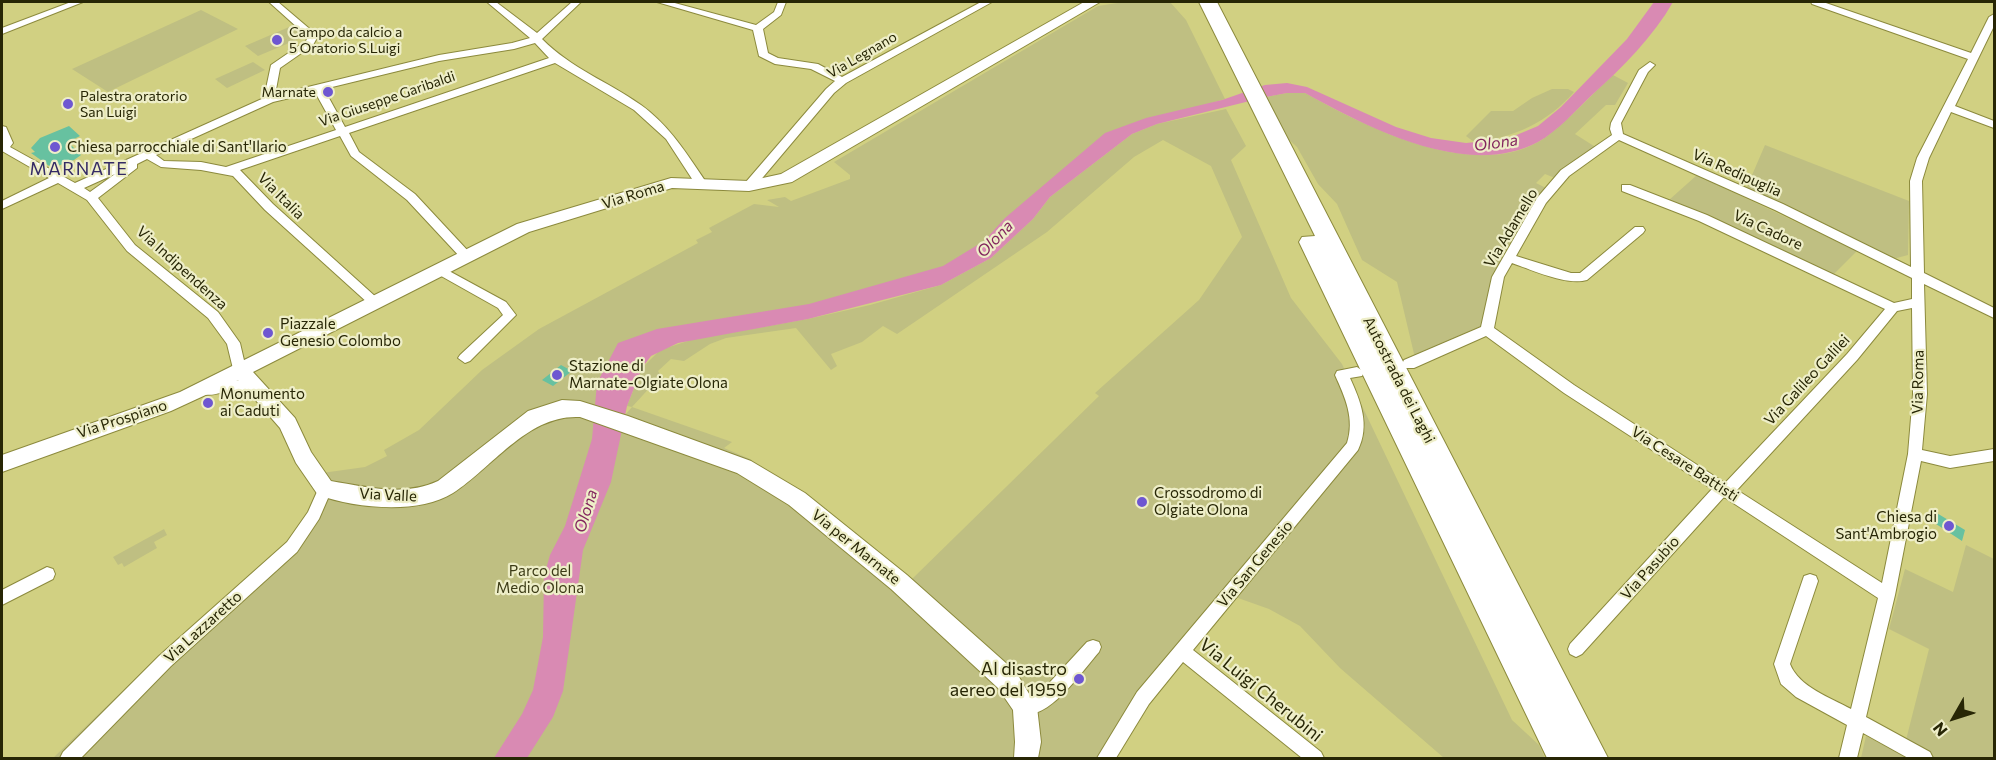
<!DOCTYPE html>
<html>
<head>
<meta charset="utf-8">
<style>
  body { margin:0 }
  #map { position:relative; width:1996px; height:760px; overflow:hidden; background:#d1d082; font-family:Commissioner,sans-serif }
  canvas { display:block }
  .frame { position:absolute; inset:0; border:3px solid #272605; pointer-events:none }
  .north { position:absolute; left:1924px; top:688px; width:60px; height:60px; -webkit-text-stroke:4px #eeeec8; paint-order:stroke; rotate:231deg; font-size:16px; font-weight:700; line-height:24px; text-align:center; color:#272605 }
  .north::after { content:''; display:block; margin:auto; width:21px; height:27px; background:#272605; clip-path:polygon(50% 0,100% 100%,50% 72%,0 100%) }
</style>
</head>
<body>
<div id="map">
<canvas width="1996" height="760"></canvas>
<div class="frame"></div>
<div class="north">N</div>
</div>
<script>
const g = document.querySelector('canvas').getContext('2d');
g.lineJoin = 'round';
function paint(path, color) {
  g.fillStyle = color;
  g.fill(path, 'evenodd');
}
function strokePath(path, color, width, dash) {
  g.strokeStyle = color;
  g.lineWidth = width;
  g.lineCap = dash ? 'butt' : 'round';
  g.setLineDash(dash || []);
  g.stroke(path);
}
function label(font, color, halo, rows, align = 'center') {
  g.font = font + ' Commissioner,sans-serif';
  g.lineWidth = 4.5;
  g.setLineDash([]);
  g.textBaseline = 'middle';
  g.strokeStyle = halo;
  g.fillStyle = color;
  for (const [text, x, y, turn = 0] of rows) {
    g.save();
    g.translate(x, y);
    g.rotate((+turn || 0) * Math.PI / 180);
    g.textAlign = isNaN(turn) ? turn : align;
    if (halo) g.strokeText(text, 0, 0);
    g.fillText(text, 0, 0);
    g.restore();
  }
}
const green = new Path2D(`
  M 1124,2 L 1170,2 L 1186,20 L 1225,99 L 1134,126 L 975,258 L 876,291 L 633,343 L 625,415 L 632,407 L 627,406 L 642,368 L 660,350 L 694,339 L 808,319 L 870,305 L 941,285 L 991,258 L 1033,219 L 1050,197 L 1132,134 L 1157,124 L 1226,109 L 1246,146 L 1231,160 L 1291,298 L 1342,364 L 1512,720 L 1539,745 L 1545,758 L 1444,758 L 1340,668 L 1300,626 L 1269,609 L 1238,598 L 1228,600 L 1142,697 L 1101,758 L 53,758 L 142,672 L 291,541 L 315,501 L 322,473 L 365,467 L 387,456 L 384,450 L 419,430 L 482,370 L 539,329 L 698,243 L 696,240 L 712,232 L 709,228 L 754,204 L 779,207 L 767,200 L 785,197 L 791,201 L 850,179 L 850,175 L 834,162 L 1098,6 ZM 1163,140 L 1211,166 L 1242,237 L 1199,300 L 1095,393 L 1099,396 L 912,579 L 912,582 L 995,671 L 750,459 L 724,448 L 732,442 L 632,407 L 654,383 L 663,379 L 658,371 L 671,359 L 684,361 L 710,344 L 726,338 L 796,328 L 831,370 L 837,366 L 831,354 L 862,342 L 883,326 L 897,334 L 1047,232 L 1134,157 Z
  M 201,10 L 238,29 L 108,92 L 72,69 Z
  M 296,24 L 308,35 L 258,56 L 245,46 Z
  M 253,62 L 265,70 L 227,88 L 215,79 Z
  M 1613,75 L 1628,83 L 1615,105 L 1606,105 L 1575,134 L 1597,148 L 1555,178 L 1545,174 L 1536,183 L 1546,188 L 1493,277 L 1483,329 L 1415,358 L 1397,282 L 1362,260 L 1337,204 L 1318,184 L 1297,147 L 1285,136 L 1266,97 L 1287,93 L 1305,93 C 1366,127 1479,185 1546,137 C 1570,119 1591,95 1613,75 Z
  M 1552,89 L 1568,89 L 1574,92 C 1548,122 1514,138 1474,142 L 1466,136 L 1491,111 L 1513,111 L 1532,98 Z
  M 1765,145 L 1909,201 L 1908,255 L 1893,259 L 1746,189 Z
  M 1697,175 L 1857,251 L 1832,276 L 1669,200 Z
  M 164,529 L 167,535 L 154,542 L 157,548 L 124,567 L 122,563 L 118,565 L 113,557 Z
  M 1966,545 L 1994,559 L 1994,758 L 1932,758 L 1905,744 L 1929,649 L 1889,629 L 1905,569 L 1953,592 Z
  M 1866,736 L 1909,758 L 1861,758 Z`);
const water = new Path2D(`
  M 1654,2 L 1673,2 C 1653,37 1623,67 1593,94 C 1576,110 1558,131 1538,142 C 1467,180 1367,127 1305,93 L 1287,93 L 1266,97 L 1157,124 L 1132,134 L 1050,197 L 1033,219 L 991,258 L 941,285 L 808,319 L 678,343 L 651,356 L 642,368 L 627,406 L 611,482 L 583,550 L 563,691 L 553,717 L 527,758 L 494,758 L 522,714 L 533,690 L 543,637 L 544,576 L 550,555 L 565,526 L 592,439 L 597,383 L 618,343 L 657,329 L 809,304 L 943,266 L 984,241 L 1005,218 L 1105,133 L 1146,118 L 1222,100 L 1265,85 L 1287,83 L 1307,87 L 1396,127 L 1431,138 L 1466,143 L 1507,139 L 1538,126 L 1561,107 L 1627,39 Z`);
const building = new Path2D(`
  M 69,126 L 80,136 L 68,142 L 81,155 L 74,160 L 52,168 L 31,153 L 35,152 L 31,148 L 40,138 Z
  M 561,365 L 572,371 L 553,386 L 542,380 Z
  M 1935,512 L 1965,530 L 1962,541 L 1933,522 Z`);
const street = new Path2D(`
  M 71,2 L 83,2 L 2,34 L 2,28 Z
  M 269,2 L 278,2 L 318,36 L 313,45 L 280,68 L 275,95 L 439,55 L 512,43 L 530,38 L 487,2 L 496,2 L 537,33 L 572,2 L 581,2 L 542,39 C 572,69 607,81 641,105 C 669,125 687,154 706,182 L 700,186 L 696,185 L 666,139 L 634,110 L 555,63 L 349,133 L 359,152 L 415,194 L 469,252 L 471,255 L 469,258 L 461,258 L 407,200 L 351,156 L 340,136 L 240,170 L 273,204 L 377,298 L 379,301 L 373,305 L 369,304 L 265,210 L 233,176 L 201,170 L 161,167 L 147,159 L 137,164 L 137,168 L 98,198 L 135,245 L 218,312 L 240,343 L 246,369 L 239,374 L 234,373 L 227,344 L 208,318 L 127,251 L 87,200 L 58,183 L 2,209 L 2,201 L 49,178 L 2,151 L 2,126 L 6,127 L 13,143 L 10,147 L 75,183 L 264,98 L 271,65 L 306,41 L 308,37 ZM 535,43 L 549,58 L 345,127 L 324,89 L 439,61 L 514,49 ZM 315,92 L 336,130 L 226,167 L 201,162 L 164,161 L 156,155 L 273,102 ZM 115,174 L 90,192 L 84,188 Z
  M 657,2 L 671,2 L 756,25 L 774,12 L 778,2 L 786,2 L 781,15 L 763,29 L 768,53 L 778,58 L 818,64 L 842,77 L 981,2 L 992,2 L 846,83 L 834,93 L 753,189 L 749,190 L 743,186 L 745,183 L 826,89 L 835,81 L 811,69 L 775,64 L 759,56 L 753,30 Z
  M 1811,2 L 1823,2 L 1971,53 L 1989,17 L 1994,14 L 1994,26 L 1955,106 L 1994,121 L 1994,128 L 1951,112 L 1929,158 L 1922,181 L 1924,273 L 1994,308 L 1994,318 L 1924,284 L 1927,394 L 1922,450 L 1950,456 L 1994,449 L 1994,461 L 1950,468 L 1921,461 L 1895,595 L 1866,717 L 1930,752 L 1933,758 L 1908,758 L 1863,733 L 1857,758 L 1839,758 L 1847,725 L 1796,697 L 1781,684 L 1774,664 L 1804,576 L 1810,574 L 1816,576 L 1818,581 L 1790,664 C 1799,687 1831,698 1851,709 L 1878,598 L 1724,497 L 1582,654 L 1576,657 L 1570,654 L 1568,649 L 1570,644 L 1712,489 L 1564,393 L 1486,336 L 1414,368 L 1404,368 L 1402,364 L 1404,360 L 1481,327 L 1492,277 L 1537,198 L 1561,170 L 1612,135 L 1610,129 L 1611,123 L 1639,70 L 1650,62 L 1655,65 L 1648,72 L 1621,123 L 1623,134 L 1783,204 L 1911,267 L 1910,181 L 1917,158 L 1968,59 L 1812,4 ZM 1619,140 L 1775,210 L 1912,278 L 1912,299 L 1894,303 L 1707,215 L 1630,185 L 1622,185 L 1622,191 L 1699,221 L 1885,309 L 1847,354 L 1725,483 L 1574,385 L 1494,328 L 1504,277 L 1512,263 C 1532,270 1567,286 1587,280 L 1643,233 L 1645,230 L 1643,227 L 1635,227 L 1580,273 L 1571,273 L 1516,256 L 1546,203 L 1569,176 ZM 1912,308 L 1913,394 L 1908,454 L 1882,583 L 1737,490 L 1857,360 L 1897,311 Z
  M 438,265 L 506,302 L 516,315 L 470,361 L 465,363 L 458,358 L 460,355 L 503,315 L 498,308 L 434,272 L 432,269 L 434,266 Z
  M 1357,367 L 1364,372 L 1362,376 L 1350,378 C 1361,402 1370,425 1358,450 L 1193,650 L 1321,752 L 1324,758 L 1302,758 L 1183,662 L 1149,704 L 1116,758 L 1097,758 L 1137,692 L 1347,443 C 1355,419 1345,397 1335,375 L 1337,371 Z
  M 231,380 L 258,381 L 260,385 L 258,389 C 250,391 241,390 233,390 C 223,391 213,397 203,394 L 201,390 L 203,386 Z
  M 325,483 L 330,485 L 332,489 L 319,519 L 297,552 L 171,666 L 81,758 L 60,758 L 63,752 L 159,656 L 287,542 L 308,512 L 320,485 Z
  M 47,567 L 53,569 L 55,574 L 53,579 L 2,605 L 2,590 Z
  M 1093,640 L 1099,642 L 1101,647 L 1099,652 C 1082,671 1047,724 1019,713 L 1016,707 L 1019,701 L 1039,694 L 1087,642 Z`);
const secondary = new Path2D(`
  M 1084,2 L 1100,2 L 792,182 L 749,191 L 672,188 L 529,232 L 253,372 L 295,418 L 311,452 L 331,481 C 366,487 404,497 438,481 L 528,411 L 562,400 L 580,401 L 628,416 L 751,461 L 805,493 L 907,575 L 1016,672 L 1037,707 L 1041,742 L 1038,758 L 1014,758 L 1015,742 L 1013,710 L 998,688 L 891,589 L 789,505 L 737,473 L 580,417 C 528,414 493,467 453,493 C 418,515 355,508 318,495 L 296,463 L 280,428 L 238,380 L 171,411 L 2,472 L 2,455 L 180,392 L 517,224 L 671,178 L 749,181 L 781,174 Z`);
const highway = new Path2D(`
  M 1199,2 L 1217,2 L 1608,758 L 1547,758 L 1299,242 L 1302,237 L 1315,236 Z`);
const markers = [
  [277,40,6,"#6e57d1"],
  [328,92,6,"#6e57d1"],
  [68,104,6,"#6e57d1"],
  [55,147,6,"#6e57d1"],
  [268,333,6,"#6e57d1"],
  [557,375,6,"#6e57d1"],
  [208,403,6,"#6e57d1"],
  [1142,502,6,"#6e57d1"],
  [1949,526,6,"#6e57d1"],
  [1079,679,6,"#6e57d1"]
];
const farPoinames = [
  ["Campo da calcio a",289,32],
  ["5 Oratorio S.Luigi",289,48],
  ["Marnate",316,92,"right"],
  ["Palestra oratorio",80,96],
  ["San Luigi",80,112]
];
const farStreetnames = [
  ["Via Legnano",862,55,-30],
  ["Via Giuseppe Garibaldi",387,99,-19]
];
const poiNames = [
  ["Chiesa parrocchiale di Sant'Ilario",67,147],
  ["Piazzale",280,324],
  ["Genesio Colombo",280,341],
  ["Stazione di",569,366],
  ["Marnate-Olgiate Olona",569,383],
  ["Monumento",220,394],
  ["ai Caduti",220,411],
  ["Crossodromo di",1154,493],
  ["Olgiate Olona",1154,510],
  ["Chiesa di",1937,517,"right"],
  ["Sant'Ambrogio",1937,534,"right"]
];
const streetNames = [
  ["Via Redipuglia",1737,173,24],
  ["Via Roma",633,195,-17],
  ["Via Italia",281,196,45],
  ["Via Adamello",1511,228,-59],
  ["Via Cadore",1768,230,25],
  ["Via Indipendenza",182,268,42],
  ["Autostrada dei Laghi",1399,380,63],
  ["Via Galileo Galilei",1807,380,-47],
  ["Via Roma",1918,382,-89],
  ["Via Prospiano",122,419,-18],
  ["Via Cesare Battisti",1685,464,33],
  ["Via Valle",388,495,3],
  ["Via per Marnate",856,547,39],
  ["Via San Genesio",1255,564,-50],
  ["Via Pasubio",1650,568,-48],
  ["Via Lazzaretto",203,627,-42]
];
const parkNames = [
  ["Parco del",540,571],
  ["Medio Olona",540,588]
];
const waterNames = [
  ["Olona",1496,143,-8],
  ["Olona",995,239,-46],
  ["Olona",586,511,-73]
];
const quarterNames = [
  ["MARNATE",79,169]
];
const nearPoinames = [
  ["Al disastro",1067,669],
  ["aereo del 1959",1067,690]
];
const nearStreetnames = [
  ["Via Luigi Cherubini",1261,690,39]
];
paint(green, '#bfbf82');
paint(water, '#d98ab3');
paint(building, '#67c1a0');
strokePath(street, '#8c8a3d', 2);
strokePath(secondary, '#8c8a3d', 2);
strokePath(highway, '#8c8a3d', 2);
paint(street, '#fff');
paint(secondary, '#fff');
paint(highway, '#fff');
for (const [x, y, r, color] of markers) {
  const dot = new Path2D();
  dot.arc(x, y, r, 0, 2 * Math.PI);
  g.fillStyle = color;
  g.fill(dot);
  strokePath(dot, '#eeeec8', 2);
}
label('14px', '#272605', '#eeeec8', farPoinames, 'left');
label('14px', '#272605', '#eeeec8', farStreetnames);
label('15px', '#272605', '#eeeec8', poiNames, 'left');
label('15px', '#272605', '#eeeec8', streetNames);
label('15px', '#3c3b16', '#eeeec8', parkNames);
label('italic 16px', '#83265e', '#eeeec8', waterNames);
g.letterSpacing = '1.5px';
label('18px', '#342a65', '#eeeec8', quarterNames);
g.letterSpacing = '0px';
label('18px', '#272605', '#eeeec8', nearPoinames, 'right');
label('18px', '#272605', '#eeeec8', nearStreetnames);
</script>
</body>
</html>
